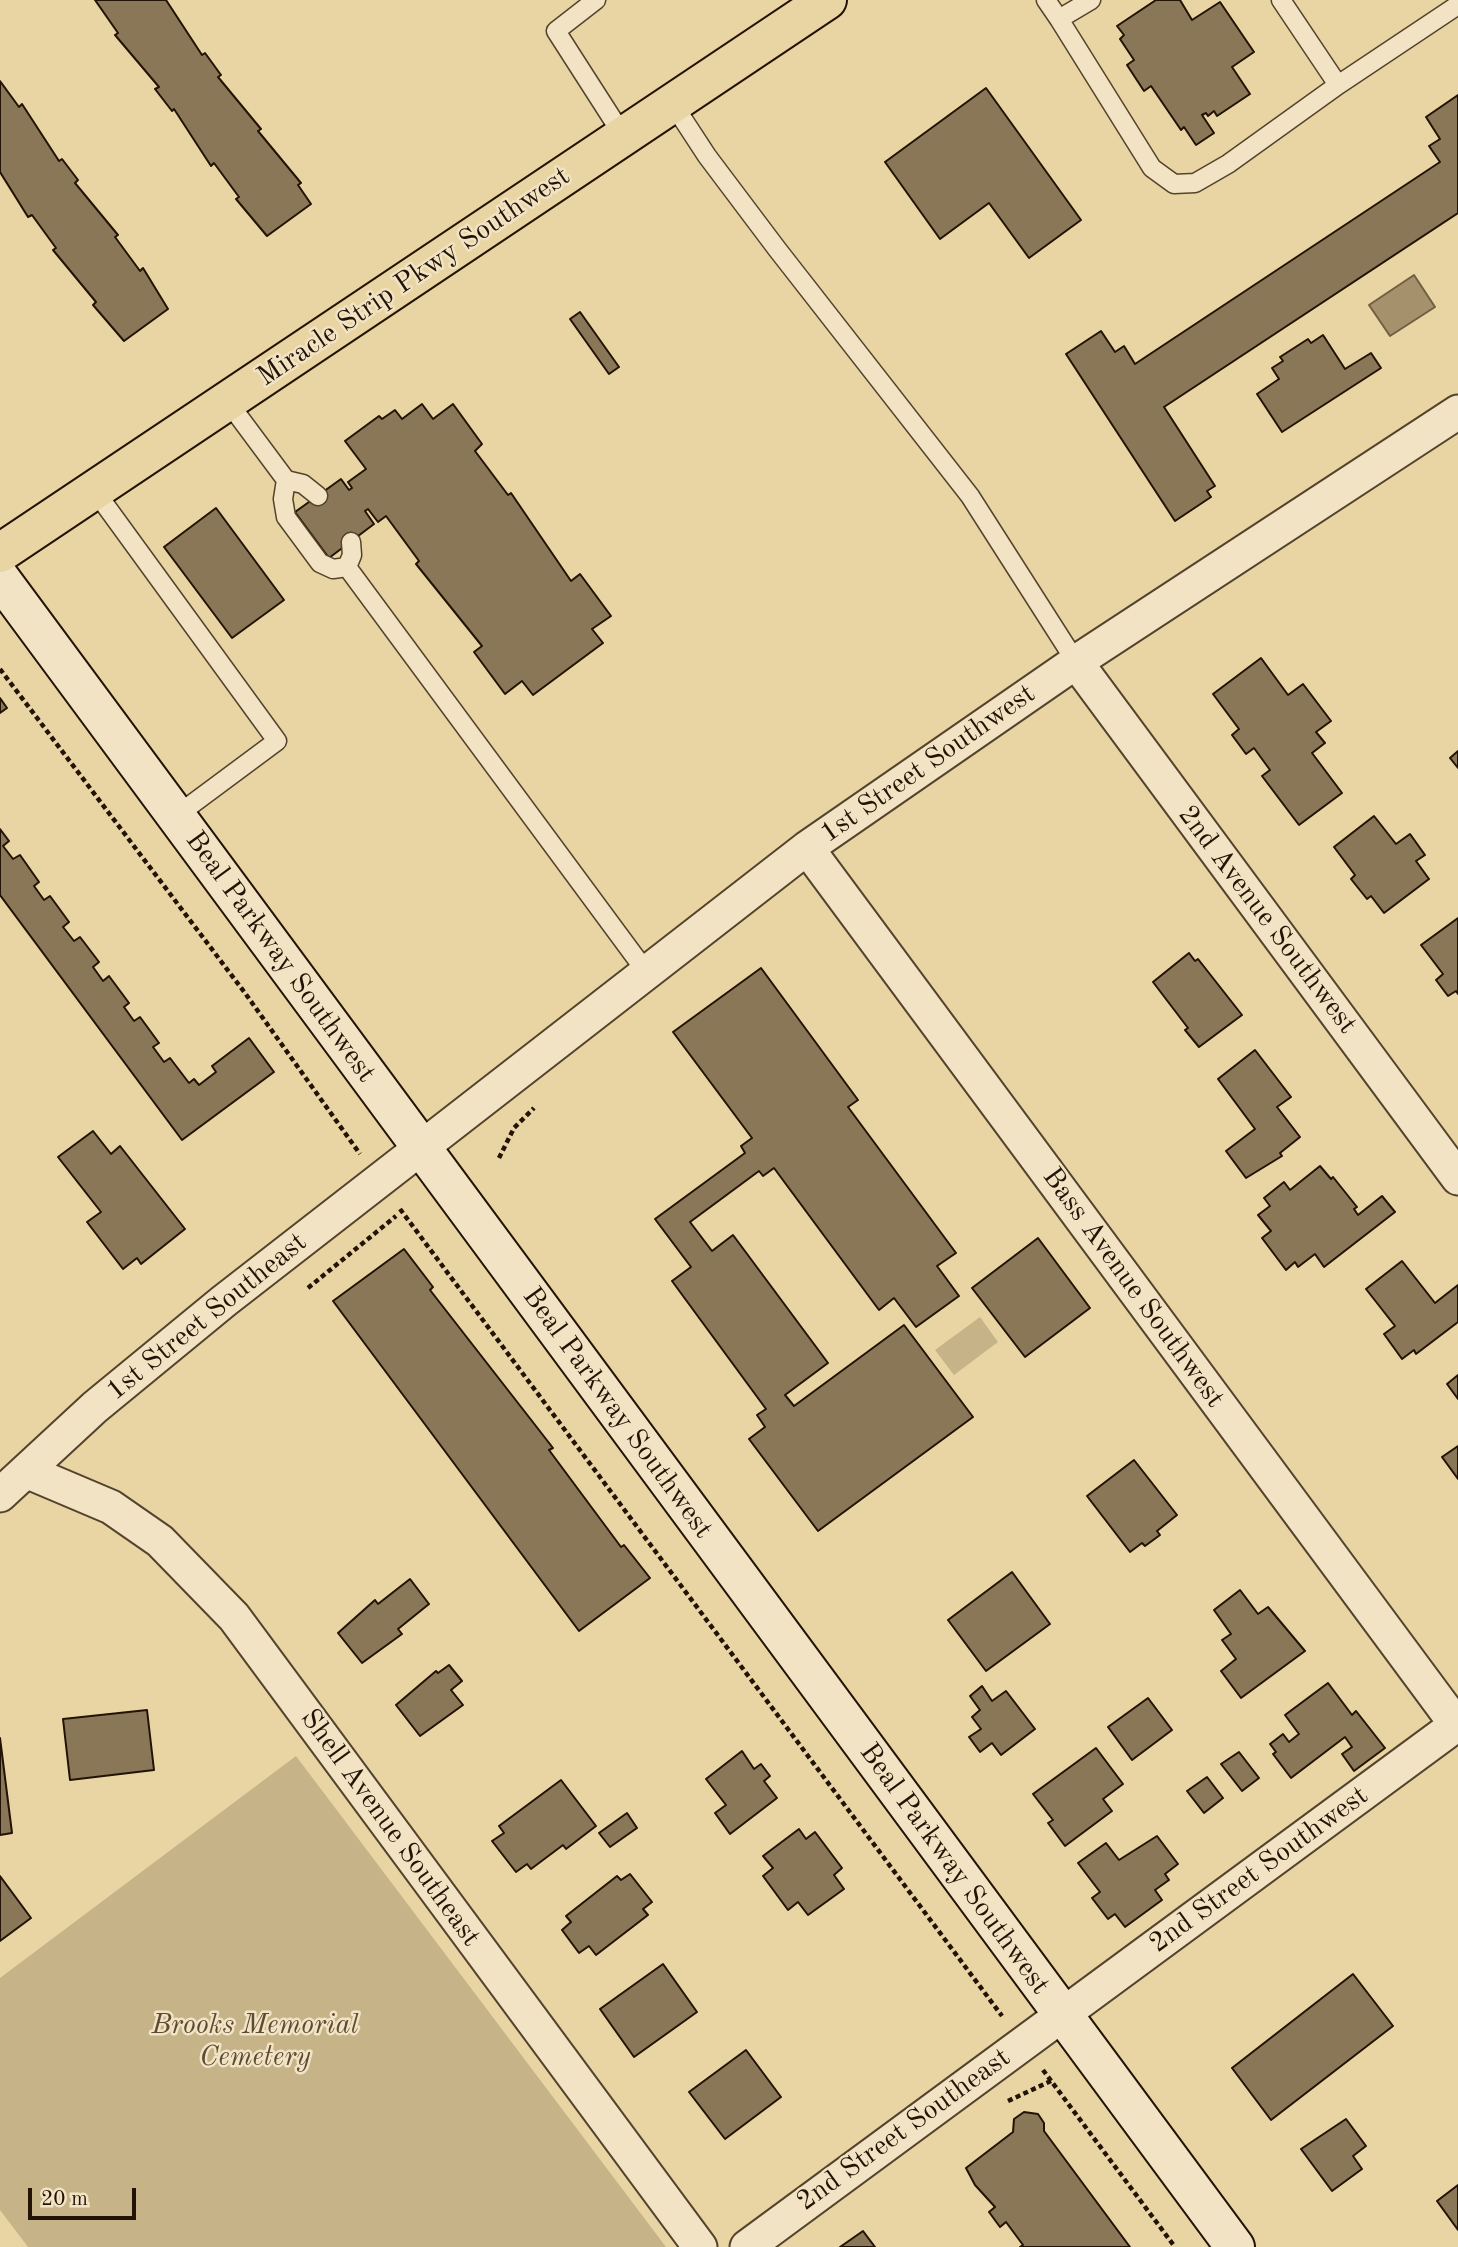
<!DOCTYPE html>
<html>
<head>
<meta charset="utf-8">
<style>
  body { margin:0 }
  #map { position:relative; width:1458px; height:2247px; overflow:hidden; background:#e9d4a3; font-family:"Old Standard TT",serif }
  canvas { display:block }
  .scale { position:absolute; left:28px; top:2188px; width:108px; height:32px; box-sizing:border-box; border:4px solid #221305; border-top:0; padding-left:9px; font-size:21px; line-height:24px; white-space:nowrap; color:#221305; -webkit-text-stroke:5px #f1e3c3; paint-order:stroke }
</style>
</head>
<body>
<div id="map">
<canvas width="1458" height="2247"></canvas>
<div class="scale">20 m</div>
</div>
<script>
const g = document.querySelector('canvas').getContext('2d');
g.lineJoin = 'round';
function paint(path, color) {
  g.fillStyle = color;
  g.fill(path, 'evenodd');
}
function strokePath(path, color, width, dash) {
  g.strokeStyle = color;
  g.lineWidth = width;
  g.lineCap = dash ? 'butt' : 'round';
  g.setLineDash(dash || []);
  g.stroke(path);
}
function label(font, color, halo, rows, align = 'center') {
  g.font = font + ' "Old Standard TT",serif';
  g.lineWidth = 5;
  g.setLineDash([]);
  g.textBaseline = 'middle';
  g.strokeStyle = halo;
  g.fillStyle = color;
  for (const [text, x, y, turn = 0] of rows) {
    g.save();
    g.translate(x, y);
    g.rotate((+turn || 0) * Math.PI / 180);
    g.textAlign = isNaN(turn) ? turn : align;
    if (halo) g.strokeText(text, 0, 0);
    g.fillText(text, 0, 0);
    g.restore();
  }
}
const green = new Path2D(`
  M 980,1317 L 998,1342 L 954,1375 L 935,1350 Z
  M 296,1756 L 666,2247 L 28,2247 L 0,2210 L 0,1978 Z`);
const water = new Path2D(`
  M 1414,275 L 1435,307 L 1390,336 L 1369,305 Z`);
const building = new Path2D(`
  M 95,0 L 166,0 L 202,55 L 205,53 L 221,75 L 218,77 L 261,129 L 258,131 L 301,183 L 298,185 L 311,204 L 267,236 L 236,199 L 239,197 L 214,163 L 211,166 L 174,109 L 172,111 L 155,89 L 159,87 L 115,35 L 118,33 Z
  M 1156,0 L 1180,0 L 1192,20 L 1220,2 L 1254,52 L 1232,67 L 1250,94 L 1217,116 L 1214,111 L 1208,116 L 1206,113 L 1202,115 L 1214,133 L 1196,145 L 1184,127 L 1181,130 L 1151,86 L 1144,91 L 1127,65 L 1134,60 L 1120,39 L 1124,35 L 1117,26 Z
  M 0,81 L 19,107 L 22,104 L 59,161 L 62,159 L 78,180 L 75,183 L 118,235 L 115,237 L 140,271 L 143,268 L 168,309 L 124,341 L 93,305 L 96,302 L 53,250 L 56,248 L 32,215 L 28,217 L 0,172 Z
  M 986,88 L 1081,220 L 1029,258 L 989,203 L 940,239 L 885,162 Z
  M 1458,95 L 1458,213 L 1164,407 L 1215,486 L 1207,491 L 1211,497 L 1175,521 L 1066,354 L 1101,331 L 1115,352 L 1124,346 L 1135,364 L 1440,162 L 1429,146 L 1440,139 L 1426,117 Z
  M 580,312 L 619,367 L 609,374 L 570,319 Z
  M 1323,335 L 1345,369 L 1371,353 L 1381,368 L 1282,432 L 1257,394 L 1279,379 L 1272,368 L 1283,361 L 1280,357 L 1308,339 L 1311,343 Z
  M 422,404 L 433,419 L 453,404 L 482,444 L 475,451 L 508,495 L 511,493 L 571,581 L 580,574 L 611,616 L 592,629 L 603,643 L 533,695 L 522,681 L 505,694 L 474,652 L 482,646 L 416,564 L 419,561 L 386,516 L 378,522 L 368,509 L 365,511 L 374,524 L 329,558 L 295,512 L 341,479 L 349,490 L 352,488 L 348,482 L 366,469 L 345,441 L 379,416 L 382,419 L 395,410 L 402,419 Z
  M 216,508 L 284,600 L 232,638 L 164,547 Z
  M 1261,658 L 1288,695 L 1303,684 L 1331,721 L 1316,732 L 1325,743 L 1312,753 L 1342,793 L 1299,825 L 1262,776 L 1270,770 L 1254,748 L 1246,754 L 1232,735 L 1239,729 L 1213,694 Z
  M 0,698 L 7,708 L 0,713 Z
  M 1458,751 L 1458,768 L 1450,758 Z
  M 1374,816 L 1396,844 L 1410,834 L 1425,855 L 1416,861 L 1429,879 L 1384,913 L 1371,896 L 1367,899 L 1351,879 L 1355,875 L 1334,847 Z
  M 0,829 L 9,841 L 3,846 L 13,859 L 20,855 L 39,882 L 34,886 L 44,900 L 50,896 L 69,922 L 63,927 L 74,941 L 80,937 L 99,962 L 93,967 L 103,981 L 109,976 L 129,1003 L 124,1007 L 134,1021 L 140,1017 L 159,1043 L 153,1047 L 164,1062 L 170,1058 L 189,1083 L 194,1079 L 199,1085 L 216,1072 L 212,1066 L 249,1038 L 274,1072 L 182,1140 L 0,895 Z
  M 1458,918 L 1458,994 L 1456,991 L 1448,996 L 1436,980 L 1443,974 L 1421,945 Z
  M 1189,953 L 1195,961 L 1198,959 L 1242,1015 L 1199,1047 L 1185,1030 L 1188,1028 L 1153,982 Z
  M 761,968 L 858,1100 L 848,1107 L 956,1253 L 937,1266 L 959,1296 L 916,1327 L 894,1298 L 879,1310 L 774,1168 L 763,1176 L 759,1171 L 690,1222 L 712,1251 L 733,1235 L 828,1363 L 785,1395 L 794,1406 L 904,1325 L 973,1417 L 818,1531 L 749,1439 L 765,1427 L 757,1415 L 766,1409 L 672,1281 L 691,1267 L 655,1219 L 745,1153 L 741,1146 L 752,1138 L 673,1032 Z
  M 1255,1050 L 1291,1097 L 1277,1107 L 1300,1137 L 1280,1153 L 1282,1156 L 1246,1178 L 1226,1151 L 1255,1129 L 1218,1079 Z
  M 93,1131 L 111,1154 L 120,1146 L 185,1229 L 141,1264 L 137,1258 L 123,1269 L 87,1222 L 101,1212 L 58,1157 Z
  M 1320,1166 L 1331,1179 L 1333,1177 L 1357,1207 L 1354,1209 L 1358,1215 L 1382,1196 L 1395,1212 L 1324,1267 L 1315,1254 L 1298,1267 L 1295,1262 L 1286,1270 L 1262,1238 L 1271,1231 L 1258,1215 L 1270,1206 L 1264,1198 L 1284,1182 L 1290,1190 Z
  M 1038,1238 L 1090,1308 L 1025,1357 L 972,1288 Z
  M 404,1249 L 433,1287 L 430,1290 L 553,1448 L 549,1450 L 621,1547 L 624,1545 L 650,1578 L 579,1631 L 333,1301 Z
  M 1402,1261 L 1435,1303 L 1458,1285 L 1458,1322 L 1416,1354 L 1414,1350 L 1402,1359 L 1384,1334 L 1395,1326 L 1366,1289 Z
  M 1458,1375 L 1458,1399 L 1447,1384 Z
  M 1458,1446 L 1458,1479 L 1442,1457 Z
  M 1134,1460 L 1177,1515 L 1157,1531 L 1160,1535 L 1145,1546 L 1142,1543 L 1130,1552 L 1087,1496 Z
  M 1012,1572 L 1050,1624 L 986,1671 L 948,1620 Z
  M 410,1579 L 429,1604 L 398,1629 L 402,1634 L 362,1663 L 338,1633 L 375,1600 L 378,1604 Z
  M 1240,1590 L 1258,1614 L 1268,1607 L 1305,1651 L 1241,1698 L 1221,1671 L 1236,1659 L 1222,1640 L 1231,1634 L 1214,1610 Z
  M 449,1665 L 462,1681 L 451,1690 L 463,1705 L 420,1736 L 396,1705 L 436,1671 L 438,1673 Z
  M 1328,1683 L 1352,1715 L 1356,1711 L 1385,1748 L 1354,1771 L 1342,1754 L 1352,1747 L 1345,1737 L 1291,1778 L 1273,1754 L 1276,1752 L 1270,1744 L 1283,1734 L 1289,1742 L 1299,1734 L 1285,1715 Z
  M 982,1686 L 992,1701 L 1006,1691 L 1035,1729 L 1001,1755 L 992,1743 L 980,1752 L 969,1737 L 981,1729 L 972,1717 L 980,1710 L 970,1696 Z
  M 1148,1698 L 1172,1730 L 1132,1760 L 1108,1727 Z
  M 147,1710 L 154,1770 L 70,1780 L 63,1719 Z
  M 0,1738 L 12,1833 L 0,1835 Z
  M 1096,1748 L 1123,1784 L 1103,1799 L 1112,1811 L 1065,1846 L 1048,1823 L 1053,1820 L 1033,1794 Z
  M 742,1751 L 754,1769 L 761,1764 L 770,1776 L 764,1781 L 777,1798 L 730,1834 L 715,1813 L 726,1805 L 706,1779 Z
  M 1239,1752 L 1259,1778 L 1242,1791 L 1221,1764 Z
  M 1207,1777 L 1223,1798 L 1204,1813 L 1187,1791 Z
  M 561,1780 L 596,1826 L 566,1849 L 563,1845 L 531,1869 L 527,1864 L 516,1872 L 492,1841 L 504,1833 L 499,1826 Z
  M 627,1813 L 637,1828 L 610,1847 L 599,1833 Z
  M 799,1829 L 806,1839 L 815,1832 L 842,1868 L 834,1875 L 844,1889 L 808,1915 L 798,1902 L 788,1910 L 763,1876 L 773,1868 L 763,1856 Z
  M 1157,1836 L 1178,1864 L 1165,1874 L 1169,1880 L 1155,1890 L 1162,1900 L 1125,1927 L 1115,1914 L 1108,1919 L 1092,1898 L 1100,1892 L 1078,1863 L 1106,1843 L 1119,1860 Z
  M 630,1874 L 652,1902 L 643,1909 L 648,1915 L 596,1955 L 589,1946 L 579,1953 L 562,1930 L 571,1922 L 566,1916 L 617,1876 L 621,1880 Z
  M 0,1876 L 31,1918 L 0,1941 Z
  M 663,1964 L 697,2012 L 634,2057 L 600,2009 Z
  M 1353,1974 L 1393,2026 L 1271,2120 L 1232,2068 Z
  M 746,2050 L 781,2097 L 725,2139 L 689,2092 Z
  M 1024,2112 L 1038,2114 L 1044,2123 L 1044,2131 L 1130,2247 L 1020,2247 L 1023,2245 L 1006,2222 L 1000,2227 L 989,2212 L 995,2207 L 975,2185 L 966,2168 L 1013,2132 L 1014,2119 Z
  M 1346,2119 L 1366,2146 L 1353,2156 L 1362,2169 L 1332,2191 L 1301,2149 Z
  M 1458,2185 L 1458,2230 L 1437,2201 Z
  M 863,2231 L 875,2247 L 840,2247 Z`);
const path = new Path2D(`
  M 0,669 L 245,993 L 360,1154
  M 499,1158 L 514,1128 L 534,1108
  M 400,1209 L 1002,2016
  M 308,1288 L 396,1216
  M 1043,2070 L 1175,2247
  M 1008,2101 L 1051,2081`);
const lane = new Path2D(`
  M 596,0 L 556,31 L 624,137
  M 1046,0 L 1059,19 L 1091,0
  M 1281,0 L 1338,85 L 1458,5
  M 1059,19 L 1152,168 L 1174,184 L 1195,183 L 1228,164 L 1338,85
  M 673,104 L 707,156 L 777,249 L 970,496 L 1076,662
  M 228,402 L 286,480
  M 95,491 L 277,741 L 176,816
  M 318,496 L 303,484 L 286,480 L 283,499 L 286,517 L 320,563 L 333,569 L 347,567 L 352,555 L 351,542
  M 347,567 L 647,973`);
const street = new Path2D(`
  M 1076,662 L 1458,1178
  M 807,848 L 1458,1727
  M 26,1471 L 111,1507 L 160,1541 L 234,1617 L 700,2247
  M 0,1495 L 95,1407 L 224,1301 L 807,848 L 1076,662 L 1458,412
  M 747,2247 L 1456,1725`);
const secondary = new Path2D(`
  M 0,578 L 1235,2247`);
const highway = new Path2D(`
  M 0,553 L 827,0`);
const streetNames = [
  ["Miracle Strip Pkwy Southwest",414,277,-34],
  ["1st Street Southwest",928,764,-35],
  ["2nd Avenue Southwest",1267,920,53],
  ["Beal Parkway Southwest",280,957,54],
  ["Bass Avenue Southwest",1133,1288,54],
  ["1st Street Southeast",207,1317,-39],
  ["Beal Parkway Southwest",617,1413,54],
  ["Shell Avenue Southeast",390,1828,54],
  ["Beal Parkway Southwest",954,1869,54],
  ["2nd Street Southwest",1259,1870,-36],
  ["2nd Street Southeast",904,2130,-36]
];
const parkNames = [
  ["Brooks Memorial",255,2026],
  ["Cemetery",255,2058]
];
paint(green, '#c7b388');
paint(water, '#a5926d');
strokePath(water, '#715f43', 2);
paint(building, '#897757');
strokePath(building, '#221305', 2);
strokePath(lane, '#54432c', 21);
strokePath(street, '#54432c', 37);
strokePath(secondary, '#221305', 42);
strokePath(highway, '#221305', 42);
strokePath(path, '#221305', 4.5, [5, 3.5]);
strokePath(lane, '#f1e3c3', 18);
strokePath(street, '#f1e3c3', 33);
strokePath(secondary, '#f1e3c3', 38);
strokePath(highway, '#e9d4a3', 38);
label('28px', '#221305', '#f1e3c3', streetNames);
label('italic 28px', '#5c4b33', '#f1e3c3', parkNames);
</script>
</body>
</html>
